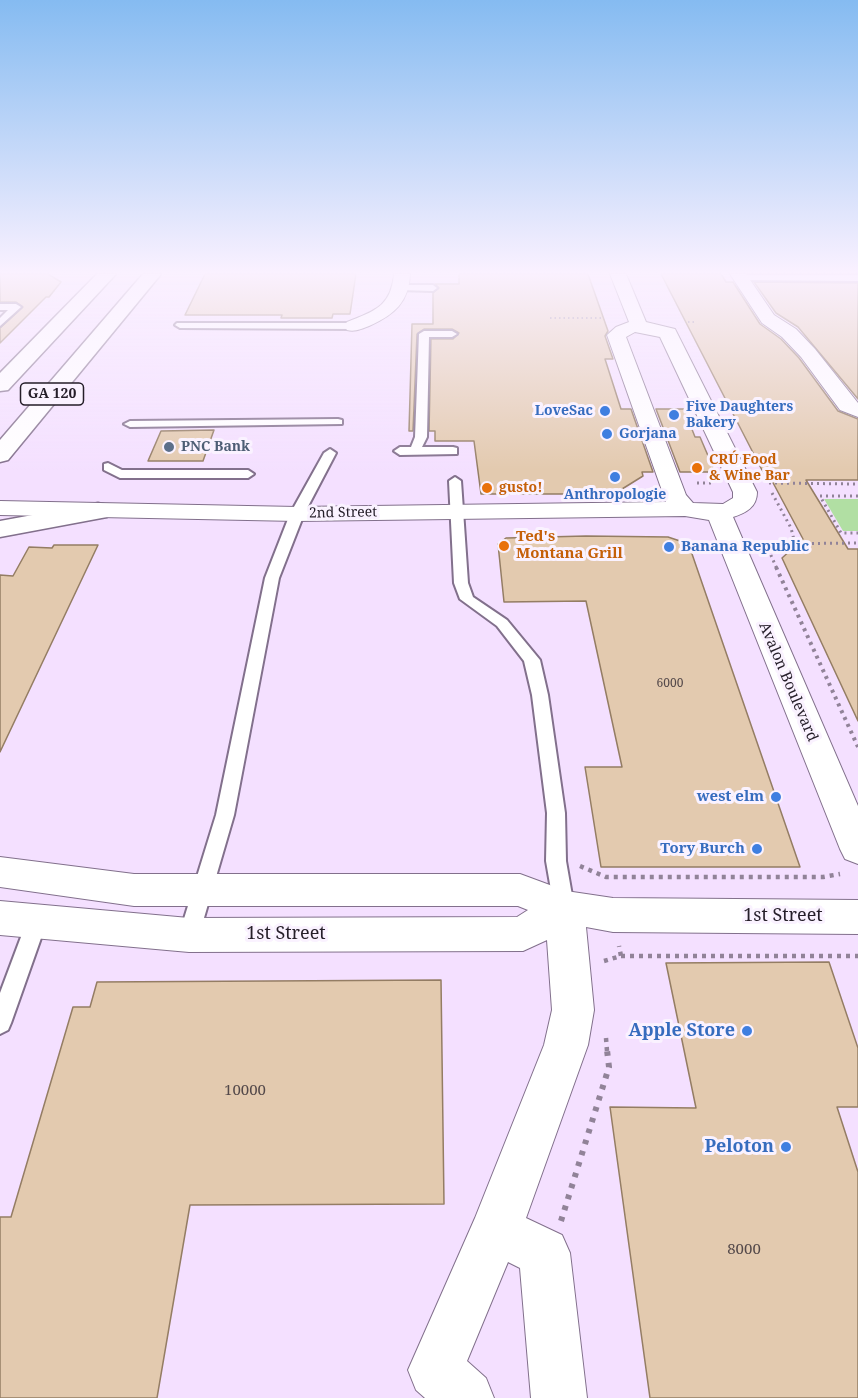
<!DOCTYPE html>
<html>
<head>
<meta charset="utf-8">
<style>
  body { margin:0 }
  canvas { display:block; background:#f4e0ff }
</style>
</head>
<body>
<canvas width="858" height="1398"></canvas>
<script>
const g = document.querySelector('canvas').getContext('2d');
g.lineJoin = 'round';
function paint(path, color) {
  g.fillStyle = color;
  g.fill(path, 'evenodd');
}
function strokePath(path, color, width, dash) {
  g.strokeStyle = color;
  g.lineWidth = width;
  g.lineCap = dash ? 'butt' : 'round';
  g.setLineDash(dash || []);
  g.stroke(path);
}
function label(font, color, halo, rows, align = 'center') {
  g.font = font + ' "Noto Serif",serif';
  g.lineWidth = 6;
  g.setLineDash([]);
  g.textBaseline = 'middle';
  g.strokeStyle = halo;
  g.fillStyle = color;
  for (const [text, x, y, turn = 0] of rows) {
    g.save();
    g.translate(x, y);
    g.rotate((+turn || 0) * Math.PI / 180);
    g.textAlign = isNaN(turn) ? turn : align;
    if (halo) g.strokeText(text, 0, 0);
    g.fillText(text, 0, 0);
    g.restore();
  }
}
const green = new Path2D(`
  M 824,499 L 858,499 L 858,531 L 843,531 Z`);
const building = new Path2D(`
  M 0,274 L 48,274 L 61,282 L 49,297 L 46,297 L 0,343 L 0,328 L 23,307 L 16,302 L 0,302 Z
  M 205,274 L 356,274 L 350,314 L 333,314 L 332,318 L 281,318 L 282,315 L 185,315 Z
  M 459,274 L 588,274 L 608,331 L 605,336 L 613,359 L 605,359 L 621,409 L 631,409 L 653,472 L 642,472 L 643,476 L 614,494 L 481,494 L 474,441 L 435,441 L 435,431 L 429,431 L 431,339 L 453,339 L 459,333 L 452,329 L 424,329 L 417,334 L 413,431 L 409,431 L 412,324 L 433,324 L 433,293 L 439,288 L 435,284 L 459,284 Z
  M 661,274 L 721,274 L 726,282 L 733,282 L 760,324 L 781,339 L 799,358 L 838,411 L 858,419 L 858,480 L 806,480 L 848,549 L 858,549 L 858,721 L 782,558 L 803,539 L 771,479 L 763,472 Z
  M 754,282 L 858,283 L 858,399 L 798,327 L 776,313 Z
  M 656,409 L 684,409 L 695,437 L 700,437 L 715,472 L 680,472 Z
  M 214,430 L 203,461 L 148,461 L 161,431 Z
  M 586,536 L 668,537 L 680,541 L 691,551 L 800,867 L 601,867 L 585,767 L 622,767 L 586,601 L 504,602 L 498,544 L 506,538 Z
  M 54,545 L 98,545 L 0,752 L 0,575 L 13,576 L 29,547 L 52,548 Z
  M 829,962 L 858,1048 L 858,1107 L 837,1107 L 858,1172 L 858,1398 L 650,1398 L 610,1107 L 696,1108 L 666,963 Z
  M 441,980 L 444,1204 L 190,1205 L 157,1398 L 0,1398 L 0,1217 L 11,1217 L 73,1007 L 90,1007 L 97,982 Z`);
const pathFar4 = new Path2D(`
  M 550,318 L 603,318
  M 688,322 L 697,322`);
const pathFar3 = new Path2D(`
  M 697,483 L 713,483
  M 769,483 L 858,484
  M 772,493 L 791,528 L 795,544
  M 858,496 L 820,496 L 841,533 L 858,533
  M 764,544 L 858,543
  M 766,544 L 777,569`);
const pathFar2 = new Path2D(`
  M 776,567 L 858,747`);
const pathFar1 = new Path2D(`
  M 580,866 L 606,877 L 823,877 L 840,874
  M 621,956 L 858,956
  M 604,961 L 621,956 L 619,946
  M 606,1038 L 607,1051`);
const path = new Path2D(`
  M 561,1221 L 609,1067 L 607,1050`);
const service = new Path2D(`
  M 741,275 L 858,275 L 858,281 L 738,280 L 737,278 Z
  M 402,285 L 433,285 L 437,288 L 433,291 L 399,290 L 398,288 Z
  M 0,304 L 16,304 L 21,307 L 0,326 L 0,318 L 8,310 L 0,310 Z
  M 177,323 L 353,323 L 358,326 L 353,329 L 180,328 L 175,325 Z
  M 424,331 L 452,331 L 457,334 L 452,337 L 429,337 L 427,437 L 422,447 L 453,447 L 457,448 L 457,454 L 400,455 L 394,451 L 400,447 L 411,447 L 415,437 L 419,334 Z
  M 338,419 L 342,420 L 342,424 L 130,427 L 124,424 L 130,421 Z
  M 330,449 L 336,453 L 304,514 L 279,578 L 234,815 L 199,935 L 196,941 L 189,944 L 182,941 L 179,935 L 216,815 L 265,578 L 290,514 L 324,453 Z
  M 108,463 L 122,470 L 248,470 L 254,474 L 248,478 L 120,478 L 104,470 L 104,464 Z
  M 455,477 L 461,481 L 468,583 L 473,597 L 507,620 L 540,660 L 548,695 L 565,813 L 566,861 L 574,907 L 571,913 L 564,916 L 557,913 L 554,907 L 546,861 L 547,813 L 532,695 L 524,661 L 497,626 L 460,599 L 454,583 L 449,481 Z
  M 37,912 L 44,915 L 47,921 L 11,1023 L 8,1030 L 0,1034 L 0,993 L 27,921 L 30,915 Z`);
const minor = new Path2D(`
  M 394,274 L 410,274 C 409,302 394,315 369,326 C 361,329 355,332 347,330 L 344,326 L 347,322 C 374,311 391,307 394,274 Z
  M 610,274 L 626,274 L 646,322 L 675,329 L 677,333 L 757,492 C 757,507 746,513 733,517 L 858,806 L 858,864 L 845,859 L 840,849 L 709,520 L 685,516 L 297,521 L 0,515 L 0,501 L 297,507 L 666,502 L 607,335 L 616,327 L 629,322 ZM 635,332 L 660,337 L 733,492 L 733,498 L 723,504 L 693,503 L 686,495 L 626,337 Z
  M 730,274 L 746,274 L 774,315 L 796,329 L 815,349 L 858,403 L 858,417 L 840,410 L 801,357 L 782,337 L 762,323 Z
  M 0,857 L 134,874 L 520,874 L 566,891 L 613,898 L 858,900 L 858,934 L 613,932 L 586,927 L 594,1010 L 588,1045 L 526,1218 L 562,1235 L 570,1253 L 587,1398 L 531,1398 L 520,1268 L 508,1262 L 467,1361 L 486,1378 L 494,1398 L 425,1398 L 416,1390 L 408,1370 L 475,1218 L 544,1045 L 552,1010 L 547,940 L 523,951 L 189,952 L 0,935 L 0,901 L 189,918 L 517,917 L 528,910 L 518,906 L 134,906 L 0,887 Z`);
const trunk = new Path2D(`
  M 97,274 L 116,274 L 8,390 L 0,391 L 0,373 Z
  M 143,274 L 161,274 L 8,460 L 0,462 L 0,440 Z
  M 98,503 L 107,505 L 111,511 L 107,517 L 0,537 L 0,521 Z`);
const markers = [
  [605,411,6,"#3f7fe0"],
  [674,415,6,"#3f7fe0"],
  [607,434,6,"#3f7fe0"],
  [169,447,6,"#5c6f8a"],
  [697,468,6,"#e8710a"],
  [615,477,6,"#3f7fe0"],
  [487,488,6,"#e8710a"],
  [504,546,6,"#e8710a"],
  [669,547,6,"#3f7fe0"],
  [776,797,6,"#3f7fe0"],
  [757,849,6,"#3f7fe0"],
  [747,1031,6,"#3f7fe0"],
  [786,1147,6,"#3f7fe0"]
];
const numberNames = [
  ["6000",670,684]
];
const shields = [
  [52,394,63]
];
const shieldNames = [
  ["GA 120",52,394]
];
const farShopnames = [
  ["Five Daughters",686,407],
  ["Bakery",686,423],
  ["LoveSac",593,411,"right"],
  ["Gorjana",619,434],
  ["Anthropologie",615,495,"center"]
];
const farServicenames = [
  ["PNC Bank",181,447]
];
const farFoodnames = [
  ["CRÚ Food",709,460],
  ["& Wine Bar",709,476],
  ["gusto!",499,488]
];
const farStreetnames = [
  ["2nd Street",343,513,-1]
];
const foodNames = [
  ["Ted's",516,537],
  ["Montana Grill",516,554]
];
const shopNames = [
  ["Banana Republic",681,547,"left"],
  ["west elm",764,797],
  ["Tory Burch",745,849]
];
const streetNames = [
  ["Avalon Boulevard",788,682,67]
];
const nearNumbernames = [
  ["10000",245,1091],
  ["8000",744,1250]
];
const nearStreetnames = [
  ["1st Street",783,916],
  ["1st Street",286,934]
];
const nearShopnames = [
  ["Apple Store",735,1031],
  ["Peloton",774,1147]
];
paint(green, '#b1dfa3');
paint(building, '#e3caaf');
strokePath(building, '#947d64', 1.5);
strokePath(service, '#82708c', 4);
strokePath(minor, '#82708c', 2);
strokePath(trunk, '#82708c', 3);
strokePath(pathFar4, '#918398', 2, [1.5, 3]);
strokePath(pathFar3, '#918398', 3, [2, 4]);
strokePath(pathFar2, '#918398', 4, [3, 4.5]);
strokePath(pathFar1, '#918398', 4.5, [4, 5]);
strokePath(path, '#918398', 6, [4.5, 7]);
paint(service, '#fff');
paint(minor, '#fff');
paint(trunk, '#fff');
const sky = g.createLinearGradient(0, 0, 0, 470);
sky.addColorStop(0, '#85bbf1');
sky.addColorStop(0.58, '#faf1ff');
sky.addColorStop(1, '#faf1ff00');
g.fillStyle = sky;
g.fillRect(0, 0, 858, 470);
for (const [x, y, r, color] of markers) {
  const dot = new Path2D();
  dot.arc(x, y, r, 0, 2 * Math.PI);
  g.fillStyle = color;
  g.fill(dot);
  strokePath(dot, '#faf2ff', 2);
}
label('12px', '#54494a', null, numberNames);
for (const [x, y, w] of shields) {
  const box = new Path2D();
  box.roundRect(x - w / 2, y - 11, w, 22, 4.5);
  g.fillStyle = '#faf2ff';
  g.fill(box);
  strokePath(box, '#251e29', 1.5);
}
label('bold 14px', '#251e29', null, shieldNames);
label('bold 14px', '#366cbe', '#faf2ff', farShopnames, 'left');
label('bold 14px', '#4e5e75', '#faf2ff', farServicenames, 'left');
label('bold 14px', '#c56008', '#faf2ff', farFoodnames, 'left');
label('14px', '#251e29', '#faf2ff', farStreetnames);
label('bold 15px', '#c56008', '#faf2ff', foodNames, 'left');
label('bold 15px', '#366cbe', '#faf2ff', shopNames, 'right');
label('15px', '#251e29', '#faf2ff', streetNames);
label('15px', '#54494a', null, nearNumbernames);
label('18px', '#251e29', '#faf2ff', nearStreetnames);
label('bold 18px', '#366cbe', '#faf2ff', nearShopnames, 'right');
</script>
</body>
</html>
